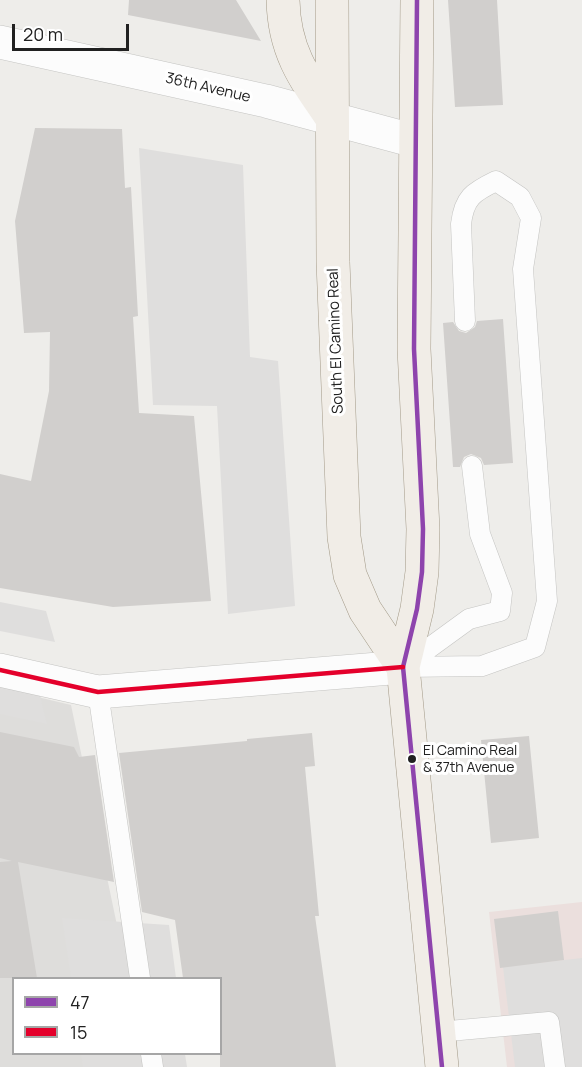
<!DOCTYPE html>
<html>
<head>
<meta charset="utf-8">
<style>
  body { margin:0 }
  #map { position:relative; width:582px; height:1067px; overflow:hidden; background:#eeedea; font-family:Manrope,sans-serif }
  canvas { display:block }
  .legend { position:absolute; left:12px; top:977px; width:210px; height:78px; box-sizing:border-box; background:#fff; border:2px solid #a6a6a6; margin:0; padding:8px 10px; list-style:none; font-size:18px; color:#212121 }
  .legend li { display:flex; align-items:center; gap:12px; height:30px }
  .legend b { width:30px; border:2px solid #a6a6a6 }
  .scale { position:absolute; left:12px; top:24px; width:117px; height:27px; box-sizing:border-box; border:3px solid #212121; border-top:0; padding-left:8px; font-size:18px; line-height:21px; white-space:nowrap; color:#212121; -webkit-text-stroke:4px #fff; paint-order:stroke }
</style>
</head>
<body>
<div id="map">
<canvas width="582" height="1067"></canvas>
<ul class="legend">
<li><b style="height:8px;background:#8e44ad"></b>47</li>
<li><b style="height:8px;background:#e4002b"></b>15</li>
</ul>
<div class="scale">20 m</div>
</div>
<script>
const g = document.querySelector('canvas').getContext('2d');
g.lineJoin = 'round';
function paint(path, color) {
  g.fillStyle = color;
  g.fill(path, 'evenodd');
}
function strokePath(path, color, width, dash) {
  g.strokeStyle = color;
  g.lineWidth = width;
  g.lineCap = dash ? 'butt' : 'round';
  g.setLineDash(dash || []);
  g.stroke(path);
}
function label(font, color, halo, rows, align = 'center') {
  g.font = font + ' Manrope,sans-serif';
  g.lineWidth = 6;
  g.setLineDash([]);
  g.textBaseline = 'middle';
  g.strokeStyle = halo;
  g.fillStyle = color;
  for (const [text, x, y, turn = 0] of rows) {
    g.save();
    g.translate(x, y);
    g.rotate((+turn || 0) * Math.PI / 180);
    g.textAlign = isNaN(turn) ? turn : align;
    if (halo) g.strokeText(text, 0, 0);
    g.fillText(text, 0, 0);
    g.restore();
  }
}
const residential = new Path2D(`
  M 0,688 L 71,705 L 128,978 L 14,978 L 14,1054 L 144,1054 L 147,1067 L 0,1067 Z`);
const commercial = new Path2D(`
  M 582,902 L 582,1067 L 507,1067 L 489,912 Z`);
const parking = new Path2D(`
  M 139,148 L 243,165 L 250,357 L 278,361 L 295,606 L 228,614 L 217,406 L 153,405 Z
  M 0,602 L 46,611 L 55,642 L 0,631 Z
  M 0,683 L 39,691 L 47,724 L 0,714 Z
  M 62,918 L 169,925 L 176,978 L 71,978 Z
  M 582,958 L 582,1067 L 515,1067 L 503,967 Z
  M 81,1054 L 185,1054 L 187,1067 L 83,1067 Z`);
const building = new Path2D(`
  M 129,0 L 236,0 L 261,41 L 128,15 Z
  M 448,0 L 497,0 L 503,105 L 455,107 Z
  M 35,128 L 122,129 L 125,188 L 131,187 L 138,316 L 133,317 L 139,413 L 194,416 L 211,601 L 113,607 L 0,588 L 0,474 L 31,481 L 49,391 L 50,332 L 24,333 L 15,221 Z
  M 503,319 L 513,463 L 484,465 L 481,458 L 471,454 L 464,457 L 460,467 L 453,467 L 443,323 L 453,322 L 459,331 L 466,333 L 475,327 L 477,321 Z
  M 0,732 L 74,747 L 79,757 L 95,755 L 114,882 L 18,862 L 37,978 L 0,978 L 0,862 L 12,861 L 0,858 Z
  M 312,733 L 315,766 L 305,767 L 319,916 L 315,916 L 336,1067 L 220,1067 L 220,978 L 183,978 L 175,920 L 142,912 L 119,753 L 247,741 L 247,739 Z
  M 529,736 L 539,838 L 491,843 L 481,740 Z
  M 558,911 L 564,960 L 500,968 L 494,919 Z`);
const lane = new Path2D(`
  M 465,321 L 461,224 C 464,198 473,192 496,181 L 520,197 L 531,218 L 523,269 L 547,601 L 535,647 L 482,666 L 403,667 L 469,619 L 500,611 L 502,593 L 480,534 L 472,466
  M 98,692 L 140,978
  M 438,1032 L 549,1022 L 555,1067
  M 151,1054 L 153,1067`);
const street = new Path2D(`
  M 0,42 L 266,101 L 415,141
  M 0,670 L 98,692 L 403,667`);
const primary = new Path2D(`
  M 283,0 C 284,51 304,78 332,118
  M 332,0 L 333,262 L 344,537 L 350,575 L 365,610 L 403,667
  M 417,0 L 414,349 L 423,529 L 422,572 L 417,609 L 403,667 L 442,1067`);
const bus1 = new Path2D(`
  M 417,0 L 414,349 L 423,529 L 422,572 L 417,609 L 403,667 L 442,1067`);
const bus2 = new Path2D(`
  M 0,670 L 98,692 L 403,667`);
const markers = [
  [412,759,5,"#212121"]
];
const busNames = [
  ["El Camino Real",423,751],
  ["& 37th Avenue",423,768]
];
const streetNames = [
  ["36th Avenue",208,88,13],
  ["South El Camino Real",336,341,-92]
];
paint(residential, '#dedddb');
paint(commercial, '#ebdfdd');
paint(parking, '#dfdedd');
paint(building, '#d1cfcd');
strokePath(lane, '#c4c4c2', 21);
strokePath(street, '#c4c4c2', 34);
strokePath(primary, '#a39a88', 34);
strokePath(lane, '#fcfcfc', 20);
strokePath(street, '#fcfcfc', 33);
strokePath(primary, '#f1ede7', 33);
strokePath(bus1, '#8e44ad', 4.5);
strokePath(bus2, '#e4002b', 4.5);
for (const [x, y, r, color] of markers) {
  const dot = new Path2D();
  dot.arc(x, y, r, 0, 2 * Math.PI);
  g.fillStyle = color;
  g.fill(dot);
  strokePath(dot, '#fff', 2);
}
label('14px', '#212121', '#fff', busNames, 'left');
label('15px', '#212121', '#fff', streetNames);
</script>
</body>
</html>
